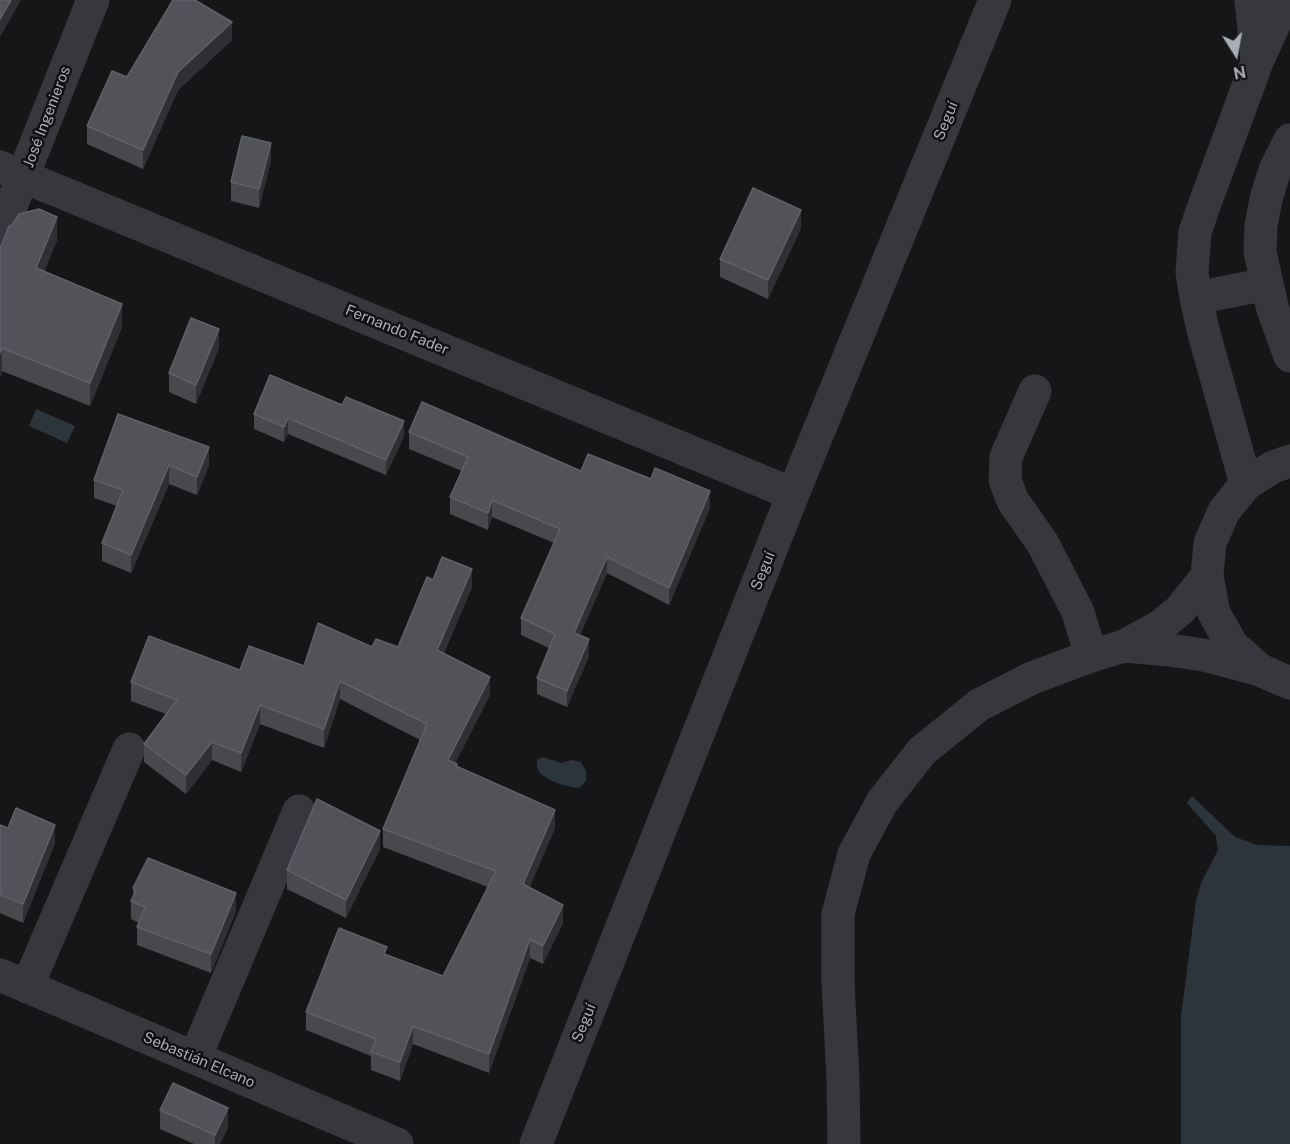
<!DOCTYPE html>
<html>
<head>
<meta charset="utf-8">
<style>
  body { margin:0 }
  #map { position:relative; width:1290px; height:1144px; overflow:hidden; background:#161618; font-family:"Public Sans",sans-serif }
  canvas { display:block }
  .north { position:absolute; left:1206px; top:24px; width:60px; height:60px; -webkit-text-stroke:4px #111113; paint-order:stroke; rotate:169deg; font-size:16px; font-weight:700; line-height:24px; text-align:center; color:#a8adb8 }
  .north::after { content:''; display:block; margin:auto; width:21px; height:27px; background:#a8adb8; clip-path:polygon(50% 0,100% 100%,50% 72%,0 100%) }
</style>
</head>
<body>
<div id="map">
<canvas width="1290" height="1144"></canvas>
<div class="north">N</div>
</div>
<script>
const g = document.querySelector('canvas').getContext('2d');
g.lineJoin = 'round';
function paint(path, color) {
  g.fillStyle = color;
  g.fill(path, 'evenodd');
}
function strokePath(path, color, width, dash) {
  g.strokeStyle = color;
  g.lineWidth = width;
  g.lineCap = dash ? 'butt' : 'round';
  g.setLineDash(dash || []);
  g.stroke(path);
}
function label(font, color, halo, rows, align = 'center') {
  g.font = font + ' "Public Sans",sans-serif';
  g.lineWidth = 5;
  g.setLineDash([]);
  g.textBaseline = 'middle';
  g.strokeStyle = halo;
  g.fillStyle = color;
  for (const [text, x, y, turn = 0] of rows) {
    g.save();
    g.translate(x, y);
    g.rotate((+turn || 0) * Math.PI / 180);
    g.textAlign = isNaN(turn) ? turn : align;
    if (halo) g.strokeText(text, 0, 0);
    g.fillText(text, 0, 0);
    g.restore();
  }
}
const water = new Path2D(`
  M 36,409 L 75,426 L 67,443 L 29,426 Z
  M 542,757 L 562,763 L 571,760 L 581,762 L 586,771 L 586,781 L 579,788 C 568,787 544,781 538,770 C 537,766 537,763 537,760 Z
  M 1192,796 L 1235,837 L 1257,845 L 1290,846 L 1290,1144 L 1181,1144 L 1181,1016 L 1196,901 L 1201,883 L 1218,850 L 1216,836 L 1187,803 Z`);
const minor = new Path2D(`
  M 1251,0 L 1257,61
  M 1290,140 L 1275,170 L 1266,199 L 1261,226 L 1260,252 L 1273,310 L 1290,356
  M 0,167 L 793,494
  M 0,234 L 93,0
  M 1196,298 L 1267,284
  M 1035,391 L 1006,457 L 1005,480 L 1013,501 L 1043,544 L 1078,612 L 1091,656
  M 1290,461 L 1273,467 L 1246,484 L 1224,511 L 1210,543 L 1207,576 L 1214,613 L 1232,645 L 1260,670 L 1290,683
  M 1246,484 L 1203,330 L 1196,298 L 1192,272 L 1195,232 L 1204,206 L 1257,62 L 1282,7 L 1284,0
  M 1124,646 L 1169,650 L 1204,655 L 1257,669
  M 0,975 L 397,1144
  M 27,987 L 129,749
  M 195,1058 L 299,811
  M 536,1144 L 793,494 L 995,0
  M 844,1144 L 843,1079 L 838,983 L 838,914 L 854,854 L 882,802 L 922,751 L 979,705 L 1032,678 L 1091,656 L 1124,646 L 1159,627 L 1180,610 L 1207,576`);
const wall = new Path2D(`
  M 232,40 L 178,90 L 143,169 L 87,144 L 87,126 L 127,77 Z
  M 271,161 L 259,208 L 231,201 L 231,182 Z
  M 801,228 L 768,299 L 720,277 L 720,259 Z
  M 57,240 L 44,272 L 122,327 L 90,406 L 2,371 L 0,377 L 0,249 Z
  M 219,348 L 196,404 L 169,392 L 169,373 Z
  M 118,414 L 209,465 L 197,495 L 169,484 L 131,573 L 102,561 L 102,543 L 117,506 L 94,498 L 94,480 Z
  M 254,414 L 404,436 L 386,475 L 288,434 L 284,442 L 254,429 Z
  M 409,432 L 581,471 L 710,508 L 669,605 L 607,573 L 580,635 L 589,656 L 567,707 L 537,694 L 537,678 L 549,648 L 521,635 L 521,618 L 554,543 L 492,517 L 488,530 L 450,514 L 450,497 L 462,471 L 409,449 Z
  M 433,580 L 472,587 L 444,653 L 490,695 L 455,763 L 457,767 L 555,828 L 529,888 L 563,923 L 543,964 L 530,958 L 489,1073 L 413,1044 L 400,1081 L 371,1070 L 371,1056 L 306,1030 L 306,1012 L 387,955 L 443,976 L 488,887 L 383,847 L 383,829 L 420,740 L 340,699 L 324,748 L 260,724 L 241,772 L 212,760 L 186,794 L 144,762 L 144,744 L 166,714 L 131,701 L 131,682 L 240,670 L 304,666 L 372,647 L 398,647 Z
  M 0,825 L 55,843 L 23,923 L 0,913 Z
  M 380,849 L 346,918 L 287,889 L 287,870 Z
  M 133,888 L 236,911 L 211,973 L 137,945 L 137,927 L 139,923 L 131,919 L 131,901 L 133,897 Z
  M 160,1110 L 228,1127 L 220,1144 L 194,1144 L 160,1129 Z`);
const shadedWall = new Path2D(`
  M 11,0 L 21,0 L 0,37 L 0,19 Z
  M 232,22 L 232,40 L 178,90 L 143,169 L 143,150 L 178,72 Z
  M 271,143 L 271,161 L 259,208 L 259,189 Z
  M 801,210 L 801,228 L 768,299 L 768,280 Z
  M 57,217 L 57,240 L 36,291 L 36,268 Z
  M 122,304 L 122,327 L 90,406 L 90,383 Z
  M 219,329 L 219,348 L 196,404 L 196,385 Z
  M 2,348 L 2,371 L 0,377 L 0,353 Z
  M 288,418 L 288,434 L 284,442 L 284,427 Z
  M 404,421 L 404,436 L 386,475 L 386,460 Z
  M 209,447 L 209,465 L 197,495 L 197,477 Z
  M 169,465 L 169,484 L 131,573 L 131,555 Z
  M 710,491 L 710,508 L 669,605 L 669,588 Z
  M 492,500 L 492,517 L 488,530 L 488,513 Z
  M 607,557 L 607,573 L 574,649 L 574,633 Z
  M 472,569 L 472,587 L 437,669 L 437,650 Z
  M 589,639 L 589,656 L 567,707 L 567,691 Z
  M 490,677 L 490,695 L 448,778 L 448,760 Z
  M 340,681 L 340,699 L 324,748 L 324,729 Z
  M 260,705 L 260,724 L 241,772 L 241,753 Z
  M 212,742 L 212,760 L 186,794 L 186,775 Z
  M 555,810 L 555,828 L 523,903 L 523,884 Z
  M 55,825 L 55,843 L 23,923 L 23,904 Z
  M 380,831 L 380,849 L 346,918 L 346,900 Z
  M 236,893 L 236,911 L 211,973 L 211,954 Z
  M 563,905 L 563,923 L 543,964 L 543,946 Z
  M 530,939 L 530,958 L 489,1073 L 489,1054 Z
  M 413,1026 L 413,1044 L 400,1081 L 400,1062 Z
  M 228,1108 L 228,1127 L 220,1144 L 215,1144 L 215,1135 Z`);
const building = new Path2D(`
  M 0,0 L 11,0 L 0,19 Z
  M 173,0 L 195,0 L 232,22 L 178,72 L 143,150 L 87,126 L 112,71 L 127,77 Z
  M 242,136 L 271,143 L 259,189 L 231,182 Z
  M 753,188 L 801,210 L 768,280 L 720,259 Z
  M 39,209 L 57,217 L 36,268 L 122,304 L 90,383 L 2,348 L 0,353 L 0,249 L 9,226 L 12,225 L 19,214 Z
  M 191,318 L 219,329 L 196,385 L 169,373 Z
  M 270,375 L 342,405 L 346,397 L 404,421 L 386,460 L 288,418 L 284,427 L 254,414 Z
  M 422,402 L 581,471 L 588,454 L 651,479 L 655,468 L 710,491 L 669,588 L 607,557 L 574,633 L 589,639 L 567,691 L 537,678 L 555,634 L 521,618 L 560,529 L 492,500 L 488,513 L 450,497 L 468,457 L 409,432 Z
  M 118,414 L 209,447 L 197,477 L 169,465 L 131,555 L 102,543 L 123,490 L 94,480 Z
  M 442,557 L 472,569 L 437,650 L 490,677 L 448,760 L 457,764 L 456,766 L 555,810 L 523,884 L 563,905 L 543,946 L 530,939 L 489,1054 L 413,1026 L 400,1062 L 371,1052 L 376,1039 L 306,1012 L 339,928 L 387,947 L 384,954 L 443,976 L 496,871 L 383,829 L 427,724 L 340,681 L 324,729 L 260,705 L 241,753 L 212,742 L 186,775 L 144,744 L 177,700 L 131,682 L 149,636 L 240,670 L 249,646 L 304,666 L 318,623 L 372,647 L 376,639 L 398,647 L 427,577 L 433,580 Z
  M 317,799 L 380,831 L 346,900 L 287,870 Z
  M 16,808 L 55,825 L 23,904 L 0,895 L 0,825 L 8,828 Z
  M 148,858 L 236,893 L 211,954 L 137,927 L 145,907 L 131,901 L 136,890 L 133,888 Z
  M 173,1083 L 228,1108 L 215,1135 L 160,1110 Z`);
const streetNames = [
  ["José Ingenieros",47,117,-69],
  ["Seguí",946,121,-68],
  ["Fernando Fader",397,330,22],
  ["Seguí",763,571,-68],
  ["Seguí",584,1023,-68],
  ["Sebastián Elcano",199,1060,23]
];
paint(water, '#2c353c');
strokePath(minor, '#37383d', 33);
paint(wall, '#47494d');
paint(shadedWall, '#2f3033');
paint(building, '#525359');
strokePath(building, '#5f6168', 1.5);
label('15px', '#a8adb8', '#111113', streetNames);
</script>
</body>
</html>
